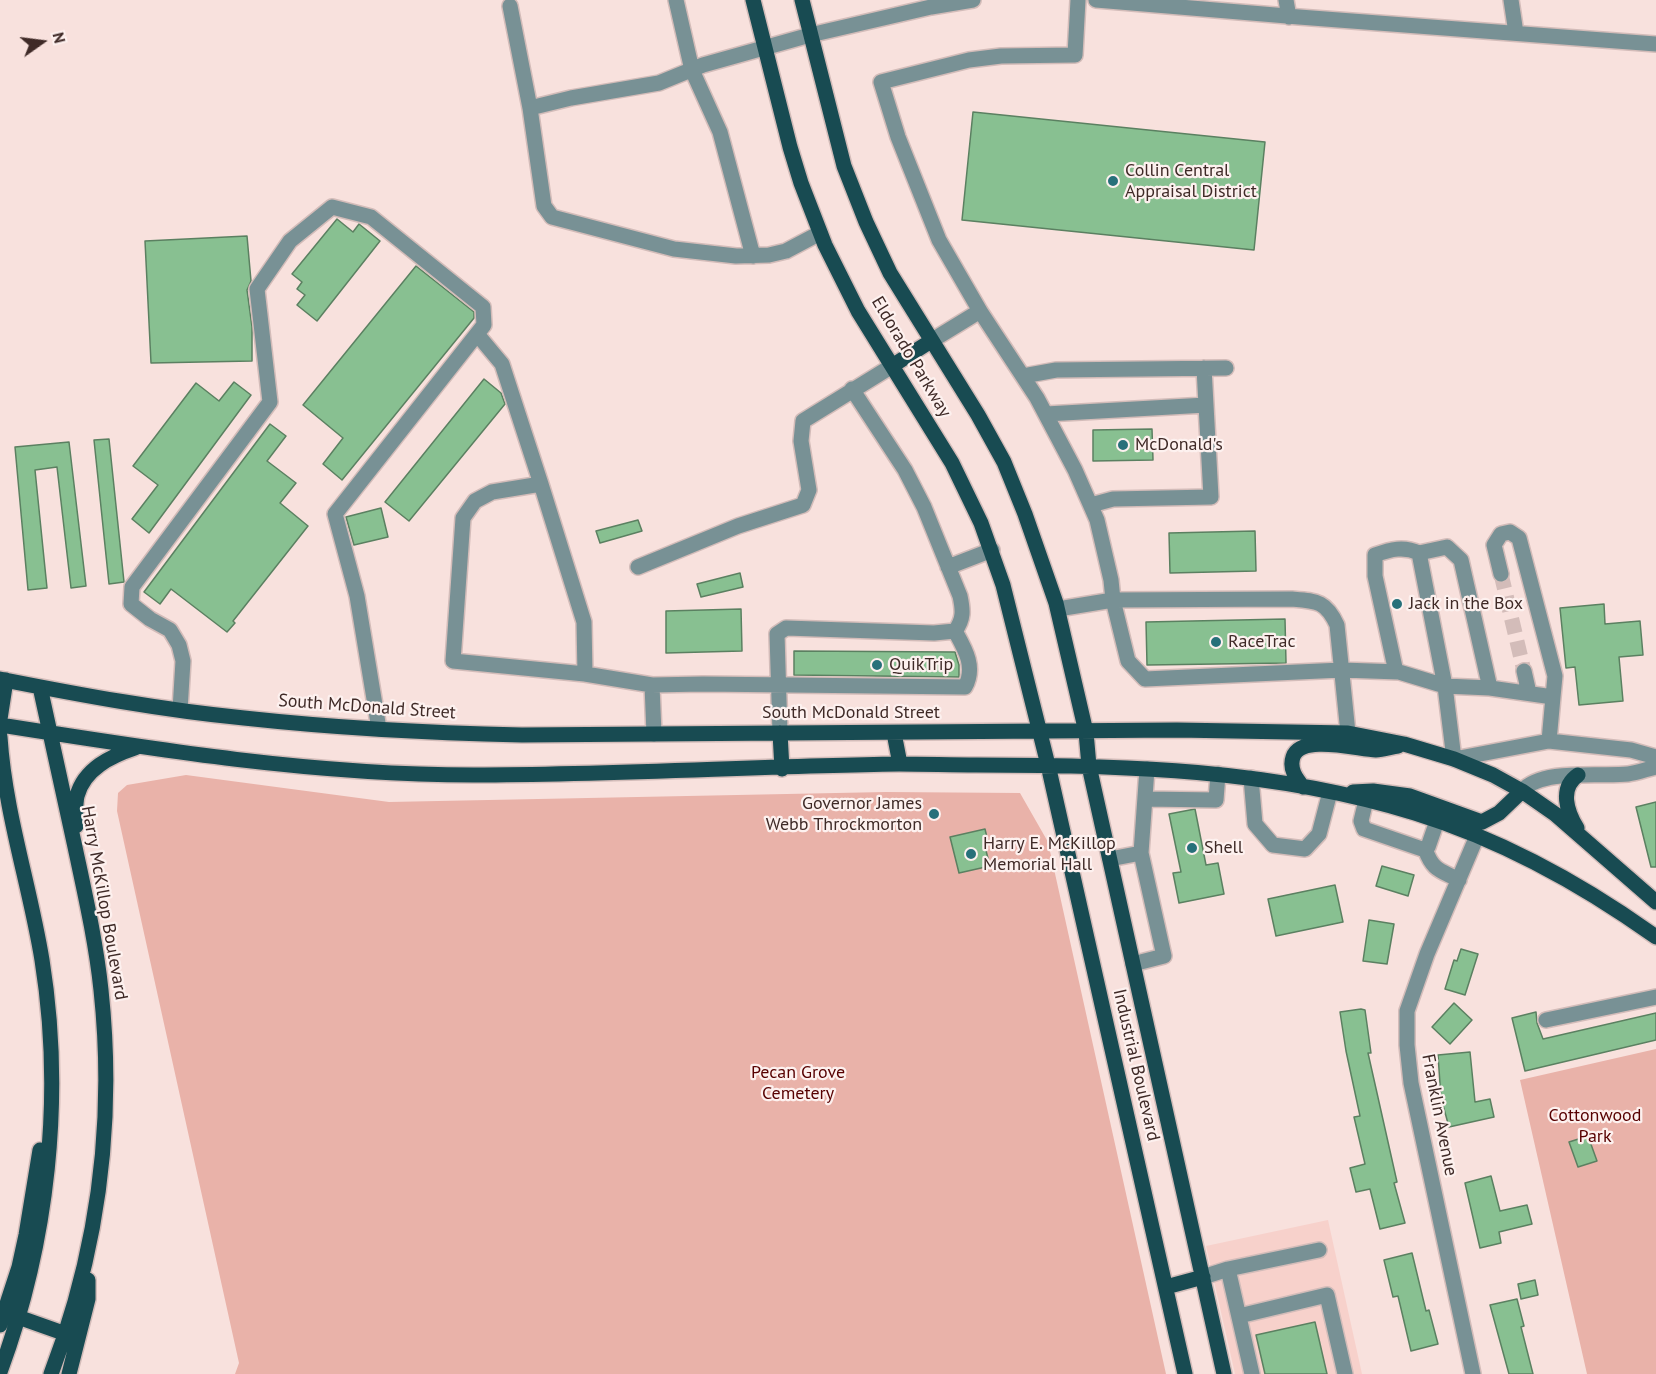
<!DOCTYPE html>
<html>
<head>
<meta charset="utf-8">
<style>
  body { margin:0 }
  #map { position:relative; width:1656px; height:1374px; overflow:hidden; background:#f8e1dd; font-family:"PT Sans",sans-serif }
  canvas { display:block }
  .north { position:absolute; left:12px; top:12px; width:60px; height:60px; -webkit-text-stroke:4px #fdf1ef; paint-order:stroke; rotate:76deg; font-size:16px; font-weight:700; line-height:24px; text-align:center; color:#3f2a27 }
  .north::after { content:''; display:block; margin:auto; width:21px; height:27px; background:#3f2a27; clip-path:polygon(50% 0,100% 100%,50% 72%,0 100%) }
</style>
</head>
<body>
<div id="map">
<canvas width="1656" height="1374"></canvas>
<div class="north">N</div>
</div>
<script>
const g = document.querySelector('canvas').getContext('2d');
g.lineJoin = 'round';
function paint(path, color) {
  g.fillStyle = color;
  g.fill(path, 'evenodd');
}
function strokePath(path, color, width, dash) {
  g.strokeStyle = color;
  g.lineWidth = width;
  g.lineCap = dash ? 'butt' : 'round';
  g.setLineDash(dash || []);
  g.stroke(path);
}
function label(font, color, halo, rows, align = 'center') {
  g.font = font + ' "PT Sans",sans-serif';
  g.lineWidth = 4.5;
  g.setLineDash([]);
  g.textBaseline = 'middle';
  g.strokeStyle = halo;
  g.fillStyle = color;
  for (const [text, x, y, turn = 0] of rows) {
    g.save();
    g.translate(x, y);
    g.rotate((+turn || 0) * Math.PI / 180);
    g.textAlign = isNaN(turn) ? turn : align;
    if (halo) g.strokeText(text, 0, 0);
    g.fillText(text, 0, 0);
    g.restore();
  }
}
const built = new Path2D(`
  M 1328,1220 L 1362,1374 L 1235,1374 L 1206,1246 Z`);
const green = new Path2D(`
  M 186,775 L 389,802 L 886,792 L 1020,793 L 1048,842 L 1166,1374 L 235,1374 L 239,1363 L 117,811 L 118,793 L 127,785 Z
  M 1656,1049 L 1656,1374 L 1587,1374 L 1520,1080 Z`);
const building = new Path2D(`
  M 973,112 L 1265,142 L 1254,250 L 962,220 Z
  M 337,219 L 353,232 L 359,224 L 380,241 L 317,321 L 297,305 L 305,295 L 297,289 L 302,282 L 292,274 Z
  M 247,236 L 251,281 L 247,290 L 252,327 L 252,361 L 151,363 L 145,241 Z
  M 416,266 L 474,312 L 474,318 L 342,480 L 323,464 L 343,438 L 303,405 Z
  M 484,379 L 501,393 L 505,404 L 409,521 L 385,502 Z
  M 234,382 L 251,395 L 149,533 L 132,519 L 158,485 L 133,466 L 196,383 L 219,401 Z
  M 270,424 L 286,436 L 267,461 L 296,483 L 280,503 L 308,526 L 233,621 L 235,623 L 227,632 L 171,589 L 160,604 L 144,592 Z
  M 1152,429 L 1153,460 L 1093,461 L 1093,430 Z
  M 109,439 L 124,582 L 109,584 L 94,440 Z
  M 69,442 L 86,586 L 71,588 L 57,467 L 35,470 L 47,588 L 28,590 L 15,447 Z
  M 381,508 L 388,537 L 354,545 L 346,517 Z
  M 638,520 L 642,531 L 600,543 L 596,531 Z
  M 1255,531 L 1256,571 L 1170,573 L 1169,533 Z
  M 740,573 L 743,587 L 701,597 L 697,584 Z
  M 1604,604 L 1605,624 L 1640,621 L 1643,655 L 1619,657 L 1623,701 L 1579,705 L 1575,667 L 1566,668 L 1560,608 Z
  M 741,609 L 742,651 L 666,653 L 666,611 Z
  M 1285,619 L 1286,663 L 1147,665 L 1146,622 Z
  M 794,651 L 955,652 L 959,665 L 959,677 L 794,675 Z
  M 1656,802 L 1656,867 L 1651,867 L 1636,807 Z
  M 1195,809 L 1206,865 L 1218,863 L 1224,894 L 1179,903 L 1173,873 L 1181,872 L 1169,814 Z
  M 985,829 L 988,842 L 984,843 L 990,866 L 959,873 L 950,837 Z
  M 1382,866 L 1414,875 L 1408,896 L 1376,886 Z
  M 1335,885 L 1343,922 L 1276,936 L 1268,899 Z
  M 1369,920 L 1394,924 L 1387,964 L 1363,961 Z
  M 1461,949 L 1478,954 L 1465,995 L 1445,989 L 1454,960 L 1457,961 Z
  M 1454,1003 L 1472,1020 L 1450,1044 L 1432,1027 Z
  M 1361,1009 L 1365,1010 L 1371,1053 L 1368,1053 L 1397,1182 L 1394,1183 L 1405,1223 L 1380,1229 L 1370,1189 L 1356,1192 L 1350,1168 L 1365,1164 L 1354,1117 L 1360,1116 L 1346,1051 L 1340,1012 Z
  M 1536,1012 L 1537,1023 L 1543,1039 L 1656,1013 L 1656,1040 L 1525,1071 L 1512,1018 Z
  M 1470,1052 L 1475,1102 L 1490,1099 L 1494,1117 L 1449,1127 L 1441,1098 L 1438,1055 Z
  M 1588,1136 L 1597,1161 L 1578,1167 L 1569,1142 Z
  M 1491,1176 L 1500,1211 L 1527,1205 L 1532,1224 L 1499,1232 L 1501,1243 L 1480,1248 L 1465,1183 Z
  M 1412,1253 L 1426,1311 L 1429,1310 L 1438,1344 L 1411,1351 L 1398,1296 L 1393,1297 L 1384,1260 Z
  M 1535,1280 L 1538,1295 L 1521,1299 L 1518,1284 Z
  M 1517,1299 L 1524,1326 L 1521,1327 L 1533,1374 L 1509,1374 L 1490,1305 Z
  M 1315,1322 L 1327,1374 L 1265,1374 L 1256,1335 Z`);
const minorTunnel = new Path2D(`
  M 1501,574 L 1524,671`);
const minor = new Path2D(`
  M 676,0 L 692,70 L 720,132 L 753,256
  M 1078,0 L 1075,55 L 1001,56 L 969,60 L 881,82 L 898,137 L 939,240 L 980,311 L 1037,398 L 1075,470 L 1097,520 L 1111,580 L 1113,600 L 1292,599 C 1317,601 1326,601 1337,625 L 1348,733
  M 1096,0 L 1299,17 L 1656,44
  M 1286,0 L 1289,17
  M 1511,0 L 1516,33
  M 510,6 L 530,108
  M 820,233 L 786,251 L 769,255 L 736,256 L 674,249 L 552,217 L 544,206 L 530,108 L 571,98 L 659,83 L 703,65 L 810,35 L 931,7 L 973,0
  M 477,334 L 502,364 L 541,484 L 584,622 L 585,674
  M 931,341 L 980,311
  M 1204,368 L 1206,405
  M 1023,376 L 1056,370 L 1226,368
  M 1046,414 L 1206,405 L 1211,497 L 1113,499 L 1091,505
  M 541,484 L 492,492 L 475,501 L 463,518 L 453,661 L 585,674 L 652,685
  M 638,567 L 738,526 L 803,505 L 809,490 L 801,441 L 803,421 L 892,366
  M 948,567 L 992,550
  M 1501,574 L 1494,545 L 1501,534 L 1510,532 L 1519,538 L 1555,676 L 1553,697
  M 1058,609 L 1113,600 L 1128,661 L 1145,679 L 1342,670 L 1399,672 L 1445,686 L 1454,759 L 1549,741 L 1631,750 L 1656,757
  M 1524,671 L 1529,693
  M 1396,672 L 1375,576 L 1375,555 C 1391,549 1404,546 1419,553
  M 1490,688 L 1461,560 L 1447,547 L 1419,553 L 1445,686 L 1490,688 L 1553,697 L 1549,741
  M 180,710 L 183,661 L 179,645 L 170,630 L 150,619 L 131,604 L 132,587 L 270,402 L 257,289 L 290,241 L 332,207 L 371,217 L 483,307 L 484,325 L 335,514 L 357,596 L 379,729
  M 780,733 L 777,634 L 786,628 L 934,633 L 955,631 C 964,619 963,610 960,596 L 924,507 L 905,470 L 852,389
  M 654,734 L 652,685 L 703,684 L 965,687 C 976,667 965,649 955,631
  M 1251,778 L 1255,824 L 1273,845 L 1305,849 L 1319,834 L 1330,792
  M 1522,791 C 1542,768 1600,777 1628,774 C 1637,773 1647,769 1656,767
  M 1145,799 L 1216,800 L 1218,774
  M 1366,800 L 1361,821 L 1364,829 L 1422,849 L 1428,847 L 1437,821
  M 1425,849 C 1433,871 1440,870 1459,880
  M 1110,859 L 1141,853
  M 1133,964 L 1164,956 L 1141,853 L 1147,769
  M 1546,1020 L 1656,997
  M 1228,1269 L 1252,1374
  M 1203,1277 L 1228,1269 L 1319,1250
  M 1239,1316 L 1327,1295 L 1345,1374
  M 1473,1374 L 1411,1083 L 1407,1045 L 1407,1011 L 1427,954 L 1477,836`);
const major = new Path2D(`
  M 753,0 L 790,147 L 801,183 L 825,245 L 858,311 L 952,463 L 981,523 L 1003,585 L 1048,765 L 1185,1374
  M 802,0 L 844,166 L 866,222 L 890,273 L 978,415 L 1004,462 L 1025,514 L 1056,603 L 1086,732 L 1089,766 L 1224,1374
  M 892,366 L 931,341
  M 0,679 C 81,695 162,710 244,718 C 336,728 429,733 522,735 L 1177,730 L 1348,733 L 1404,744 L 1454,759 L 1493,775 L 1522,791 L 1555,814 L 1656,902
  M 40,687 C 52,740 63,794 75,847 C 85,894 96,942 101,990 C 115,1121 98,1251 51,1374
  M 0,719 L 6,680
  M 0,725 C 157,750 315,775 474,775 C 616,775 758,766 899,764 C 925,764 951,765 976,765 C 1124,765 1272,769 1415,813 C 1502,840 1582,884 1656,937
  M 780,733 L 782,769
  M 894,733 L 900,764
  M 0,737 C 5,813 30,886 42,960 C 64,1097 48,1242 0,1372
  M 1303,787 C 1296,778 1289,769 1293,757 C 1301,734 1356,749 1376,750 C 1383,750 1391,747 1398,746
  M 1353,792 L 1373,791 L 1410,796 L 1482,822 L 1499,813 L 1522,791
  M 76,826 C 76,816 75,805 77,796 C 84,769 111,756 135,748
  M 1577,828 C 1567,812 1559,788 1578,775
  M 1166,1287 L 1203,1277
  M 18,1317 L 66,1334
  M 0,1325 L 19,1267 L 26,1235 L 40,1150
  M 69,1374 L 88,1299 L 88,1280`);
const markers = [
  [1113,181,6,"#27707a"],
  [1123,445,6,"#27707a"],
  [1397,604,6,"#27707a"],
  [1216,642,6,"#27707a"],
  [877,665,6,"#27707a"],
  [934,814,6,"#27707a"],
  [1192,848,6,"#27707a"],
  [971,854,6,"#27707a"]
];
const poiNames = [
  ["Collin Central",1125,171],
  ["Appraisal District",1125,192],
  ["McDonald's",1135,445],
  ["Jack in the Box",1409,604],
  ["RaceTrac",1228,642],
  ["QuikTrip",889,665],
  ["Governor James",922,804,"right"],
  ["Webb Throckmorton",922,825,"right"],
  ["Harry E. McKillop",983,844],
  ["Memorial Hall",983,865],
  ["Shell",1204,848]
];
const streetNames = [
  ["Eldorado Parkway",911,357,59],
  ["South McDonald Street",367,707,4],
  ["South McDonald Street",851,713],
  ["Harry McKillop Boulevard",104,903,80],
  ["Industrial Boulevard",1136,1065,77],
  ["Franklin Avenue",1439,1115,79]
];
const parkNames = [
  ["Pecan Grove",798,1073],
  ["Cemetery",798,1094],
  ["Cottonwood",1595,1116],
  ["Park",1595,1137]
];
paint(built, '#f7d1cb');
paint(green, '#e9b2a9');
paint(building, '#88c091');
strokePath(building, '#5b8061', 1.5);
strokePath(minorTunnel, '#d3bcb9', 15, [15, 8]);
strokePath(minor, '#d3bcb9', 18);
strokePath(major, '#d3bcb9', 18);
strokePath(minor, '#789195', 15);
strokePath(major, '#184b52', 15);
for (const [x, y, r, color] of markers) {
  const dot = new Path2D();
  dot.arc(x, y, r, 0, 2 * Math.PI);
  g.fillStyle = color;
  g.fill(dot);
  strokePath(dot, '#fdf1ef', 2);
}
label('18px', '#3f2a27', '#fdf1ef', poiNames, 'left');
label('18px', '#3f2a27', '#fdf1ef', streetNames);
label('18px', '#570000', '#fdf1ef', parkNames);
</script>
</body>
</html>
